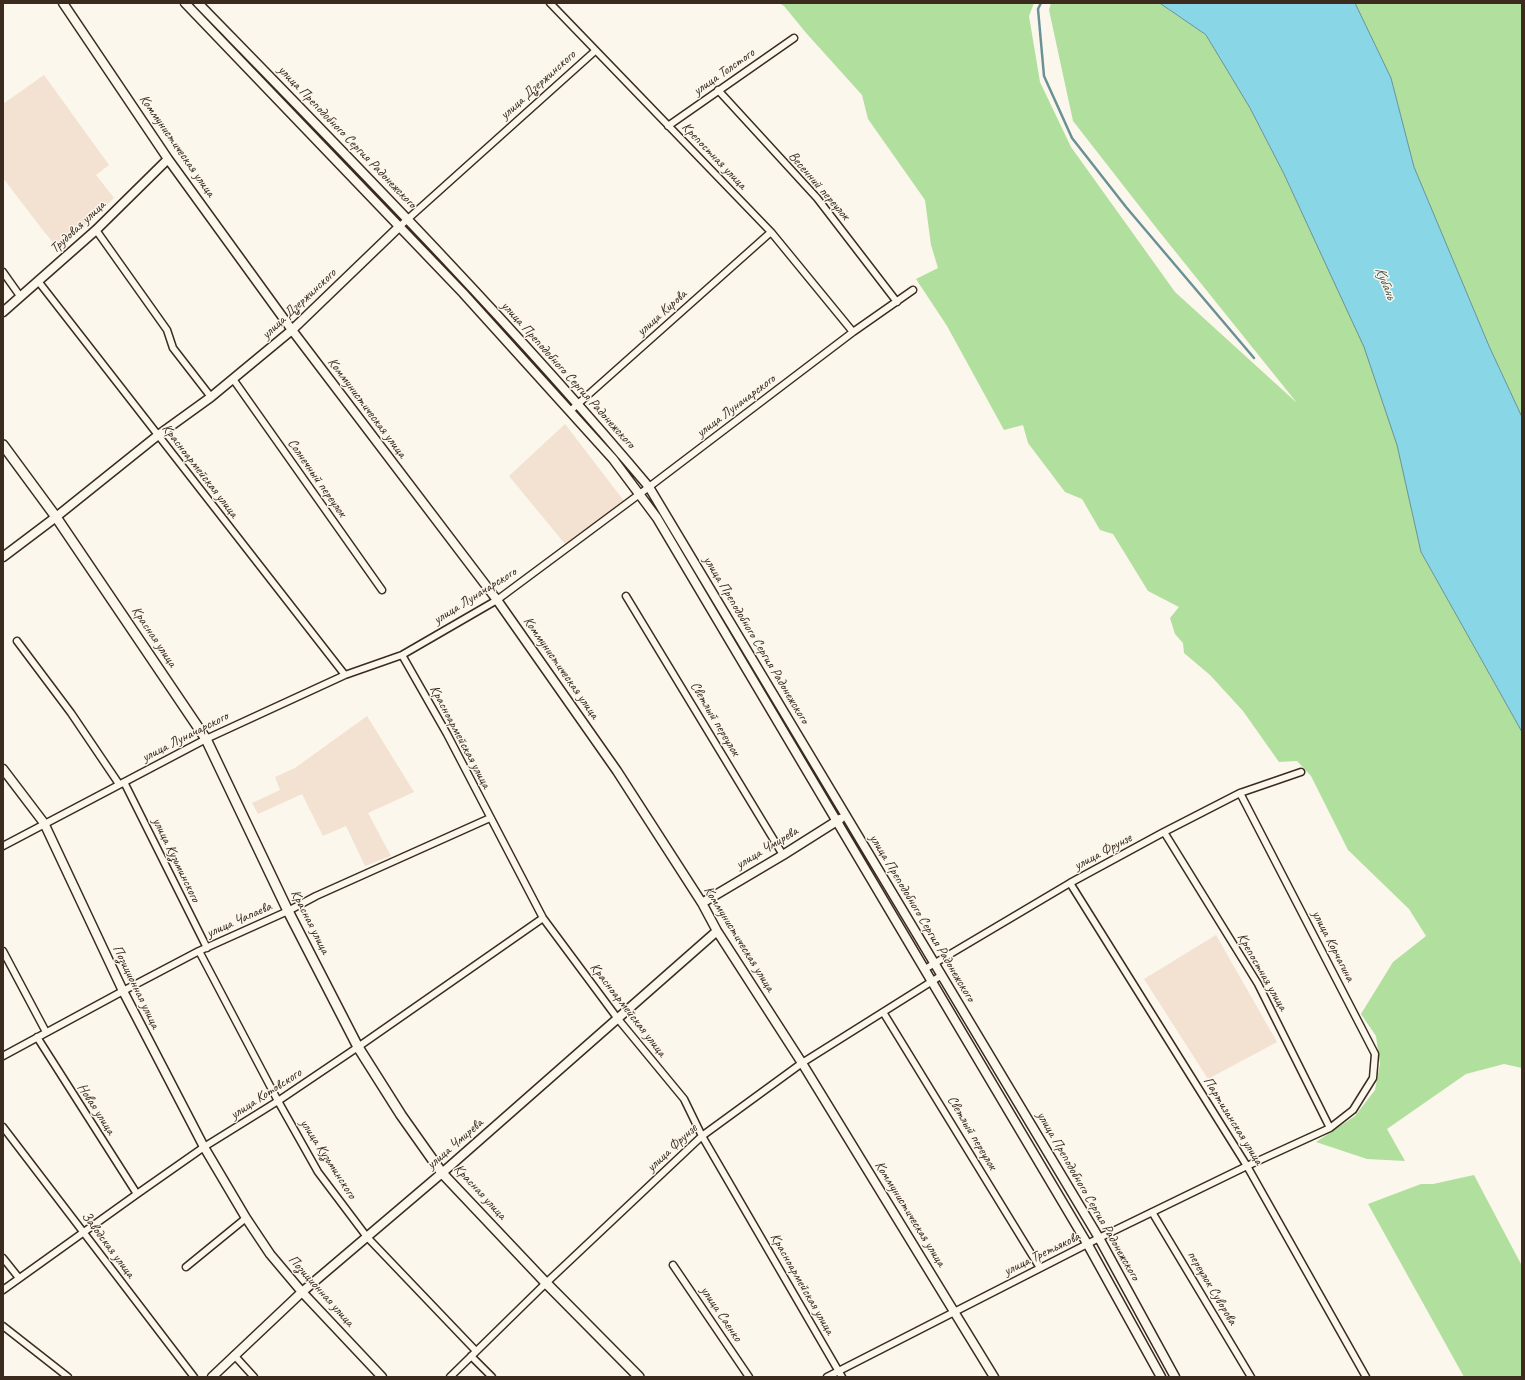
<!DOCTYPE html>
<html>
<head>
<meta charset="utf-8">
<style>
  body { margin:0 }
  #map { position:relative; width:1525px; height:1380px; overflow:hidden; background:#fbf7ec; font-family:Caveat,sans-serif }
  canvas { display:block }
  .frame { position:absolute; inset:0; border:4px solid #3b2a1e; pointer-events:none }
</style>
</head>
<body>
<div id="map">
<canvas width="1525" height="1380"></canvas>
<div class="frame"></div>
</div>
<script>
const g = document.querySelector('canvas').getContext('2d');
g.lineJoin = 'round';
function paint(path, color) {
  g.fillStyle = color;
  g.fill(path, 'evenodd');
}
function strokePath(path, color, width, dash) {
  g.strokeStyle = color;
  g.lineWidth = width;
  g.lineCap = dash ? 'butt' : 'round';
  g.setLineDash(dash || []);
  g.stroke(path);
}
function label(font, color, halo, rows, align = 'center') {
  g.font = font + ' Caveat,sans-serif';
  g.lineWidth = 3;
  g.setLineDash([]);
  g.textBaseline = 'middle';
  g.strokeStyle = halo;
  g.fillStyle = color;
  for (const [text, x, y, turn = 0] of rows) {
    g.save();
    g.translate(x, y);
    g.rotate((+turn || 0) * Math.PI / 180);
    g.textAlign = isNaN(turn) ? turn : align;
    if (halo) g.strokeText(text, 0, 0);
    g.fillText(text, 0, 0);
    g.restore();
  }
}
const built = new Path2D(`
  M 44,75 L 109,165 L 96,175 L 114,198 L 59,250 L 42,229 L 3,178 L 3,104 Z
  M 565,424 L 624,501 L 565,544 L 509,476 Z
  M 367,716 L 414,792 L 368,813 L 391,856 L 365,866 L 346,826 L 323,836 L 302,794 L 258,814 L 252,803 L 280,790 L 275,777 L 295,768 Z
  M 1216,935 L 1277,1042 L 1208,1079 L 1144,979 Z`);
const green = new Path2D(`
  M 779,3 L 1034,3 L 1029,16 L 1040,82 L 1071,147 L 1175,292 L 1297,403 L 1158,230 L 1073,121 L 1049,10 L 1051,3 L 1160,3 L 1206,35 L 1250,108 L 1284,174 L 1364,346 L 1397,445 L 1421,552 L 1522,732 L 1522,1068 L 1504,1064 L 1466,1074 L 1387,1129 L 1405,1161 L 1367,1159 L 1316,1142 L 1355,1116 L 1375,1090 L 1380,1064 L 1376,1036 L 1361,1014 L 1393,962 L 1426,936 L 1409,909 L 1348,850 L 1311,776 L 1297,761 L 1279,762 L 1243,711 L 1210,675 L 1184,653 L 1183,643 L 1175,634 L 1170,618 L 1179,607 L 1148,591 L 1113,534 L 1100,530 L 1082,499 L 1065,492 L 1028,443 L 1023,425 L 1004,430 L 947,326 L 916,279 L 938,268 L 931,245 L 925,200 L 868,119 L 862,95 L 807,34 L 784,6 Z
  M 1355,3 L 1522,3 L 1522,417 L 1489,346 L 1414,167 L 1391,78 Z
  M 1474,1175 L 1522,1266 L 1522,1377 L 1464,1377 L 1368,1204 L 1421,1184 L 1433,1184 Z`);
const water = new Path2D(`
  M 1160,3 L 1355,3 L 1391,78 L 1414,167 L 1489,346 L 1522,417 L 1522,732 L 1421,552 L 1397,445 L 1364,347 L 1284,174 L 1250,108 L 1206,35 Z`);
const stream = new Path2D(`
  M 1041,3 L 1038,9 L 1044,76 L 1072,138 L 1126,207 L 1254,358`);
const minor = new Path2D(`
  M 550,3 L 771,232 L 853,332
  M 718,90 L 817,198 L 897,302
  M 668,126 L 794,38
  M 400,226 L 595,51
  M 96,230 L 167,330 L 173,348 L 211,397
  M 3,272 L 20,296
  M 38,281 L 345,675
  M 233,379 L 382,590
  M 570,411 L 771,232
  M 626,596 L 783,855
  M 17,641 L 71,713 L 119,784
  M 402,655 L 447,734 L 543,918 L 618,1019 L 684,1099 L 702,1136 L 842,1377
  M 124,782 L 207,948
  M 1164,832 L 1258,984 L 1330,1128
  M 3,846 L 206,739 L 345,675 L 402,655 L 497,600 L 649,487 L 853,332 L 913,290
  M 1070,883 L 1247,1166 L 1366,1377
  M 3,951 L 46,1032
  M 199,951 L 278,1101 L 318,1172 L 367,1237 L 476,1351
  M 925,969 L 1070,883 L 1164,832 L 1240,793 L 1301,772
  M 883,1012 L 1040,1268
  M 37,1037 L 137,1194
  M 3,1056 L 123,991 L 199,951 L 288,911 L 316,896 L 490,818
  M 3,1127 L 194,1377
  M 1152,1212 L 1251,1377
  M 3,1258 L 19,1278
  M 673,1265 L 749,1377
  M 186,1267 L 246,1218
  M 3,1290 L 137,1194 L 204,1147 L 278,1101 L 358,1047 L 543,918
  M 3,1326 L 68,1377
  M 234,1355 L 254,1377
  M 471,1356 L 492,1377
  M 450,1377 L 546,1283 L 702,1136 L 802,1063 L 942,975
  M 827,1377 L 1099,1238 L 1247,1166 L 1330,1128 L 1353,1110 L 1373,1078 L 1375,1054 L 1240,793`);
const tertiary = new Path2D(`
  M 63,3 L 168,159 L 292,330 L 497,600 L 617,771 L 702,903 L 717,931 L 802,1063 L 994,1377
  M 185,3 L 463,293 L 613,459 L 657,518 L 1088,1245 L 1161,1377
  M 198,3 C 352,161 507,318 649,487 L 1099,1238 L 1175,1377
  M 3,312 L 96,230 L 168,159
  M 3,557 L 56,517 L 157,436 L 211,397 L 292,330 L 400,226
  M 3,769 L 44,823 L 123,991 L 204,1147 L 246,1218 L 270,1254 L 302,1292 L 382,1377
  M 702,903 L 783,855 L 840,819
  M 212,1377 L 302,1292 L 442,1173 L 717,931`);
const secondary = new Path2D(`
  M 3,445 L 56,517 L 206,739 L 288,911 L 358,1047 L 401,1115 L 442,1173 L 546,1283 L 639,1377`);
const streetNames = [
  ["улица Толстого",724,72,-35],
  ["улица Дзержинского",538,85,-42],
  ["улица Преподобного Сергия Радонежского",347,137,46],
  ["Коммунистическая улица",177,146,55],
  ["Крепостная улица",714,156,46],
  ["Весенний переулок",819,186,49],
  ["Трудовая улица",78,227,-43],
  ["улица Дзержинского",299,304,-43],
  ["улица Кирова",662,313,-42],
  ["улица Преподобного Сергия Радонежского",568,375,48],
  ["улица Луначарского",736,406,-37],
  ["Коммунистическая улица",367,408,53],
  ["Красноармейская улица",200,471,52],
  ["Солнечный переулок",317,478,55],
  ["улица Луначарского",475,596,-32],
  ["Красная улица",154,637,56],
  ["улица Преподобного Сергия Радонежского",756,640,59],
  ["Коммунистическая улица",561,668,55],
  ["Светлый переулок",715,719,59],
  ["улица Луначарского",185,737,-27],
  ["Красноармейская улица",460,737,62],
  ["улица Чмирева",767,848,-31],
  ["улица Фрунзе",1103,852,-28],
  ["улица Кузьминского",176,860,64],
  ["улица Преподобного Сергия Радонежского",922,918,59],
  ["улица Чапаева",239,920,-24],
  ["Красная улица",310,922,63],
  ["Коммунистическая улица",739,939,58],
  ["улица Корчагина",1333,946,63],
  ["Крепостная улица",1262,972,60],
  ["Позиционная улица",136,987,64],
  ["Красноармейская улица",628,1010,52],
  ["улица Котовского",266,1094,-33],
  ["Новая улица",96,1109,57],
  ["Партизанская улица",1233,1121,58],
  ["Светлый переулок",972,1133,59],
  ["улица Чмирева",455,1144,-41],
  ["улица Фрунзе",672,1148,-43],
  ["улица Кузьминского",328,1159,57],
  ["Красная улица",480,1192,47],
  ["улица Преподобного Сергия Радонежского",1088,1196,60],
  ["Коммунистическая улица",910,1214,58],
  ["Заводская улица",108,1245,53],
  ["улица Третьякова",1042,1254,-26],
  ["Красноармейская улица",802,1284,60],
  ["переулок Суворова",1212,1288,59],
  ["Позиционная улица",321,1291,48],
  ["улица Саенко",721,1314,56]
];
const waterNames = [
  ["Кубань",1385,283,68]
];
paint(built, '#f3e1d1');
paint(green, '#b1df9e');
paint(water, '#88d6e6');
strokePath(water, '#699196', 1);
strokePath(stream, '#699196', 2.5);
strokePath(minor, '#3b2a1e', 9);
strokePath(tertiary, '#3b2a1e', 11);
strokePath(secondary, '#3b2a1e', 12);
strokePath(minor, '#fbf7ec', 6);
strokePath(tertiary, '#fbf7ec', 8);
strokePath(secondary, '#fbf7ec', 9);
label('14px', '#3b2a1e', '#fbf7ec', streetNames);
label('italic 15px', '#4e5550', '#fbf7ec', waterNames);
</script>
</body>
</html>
